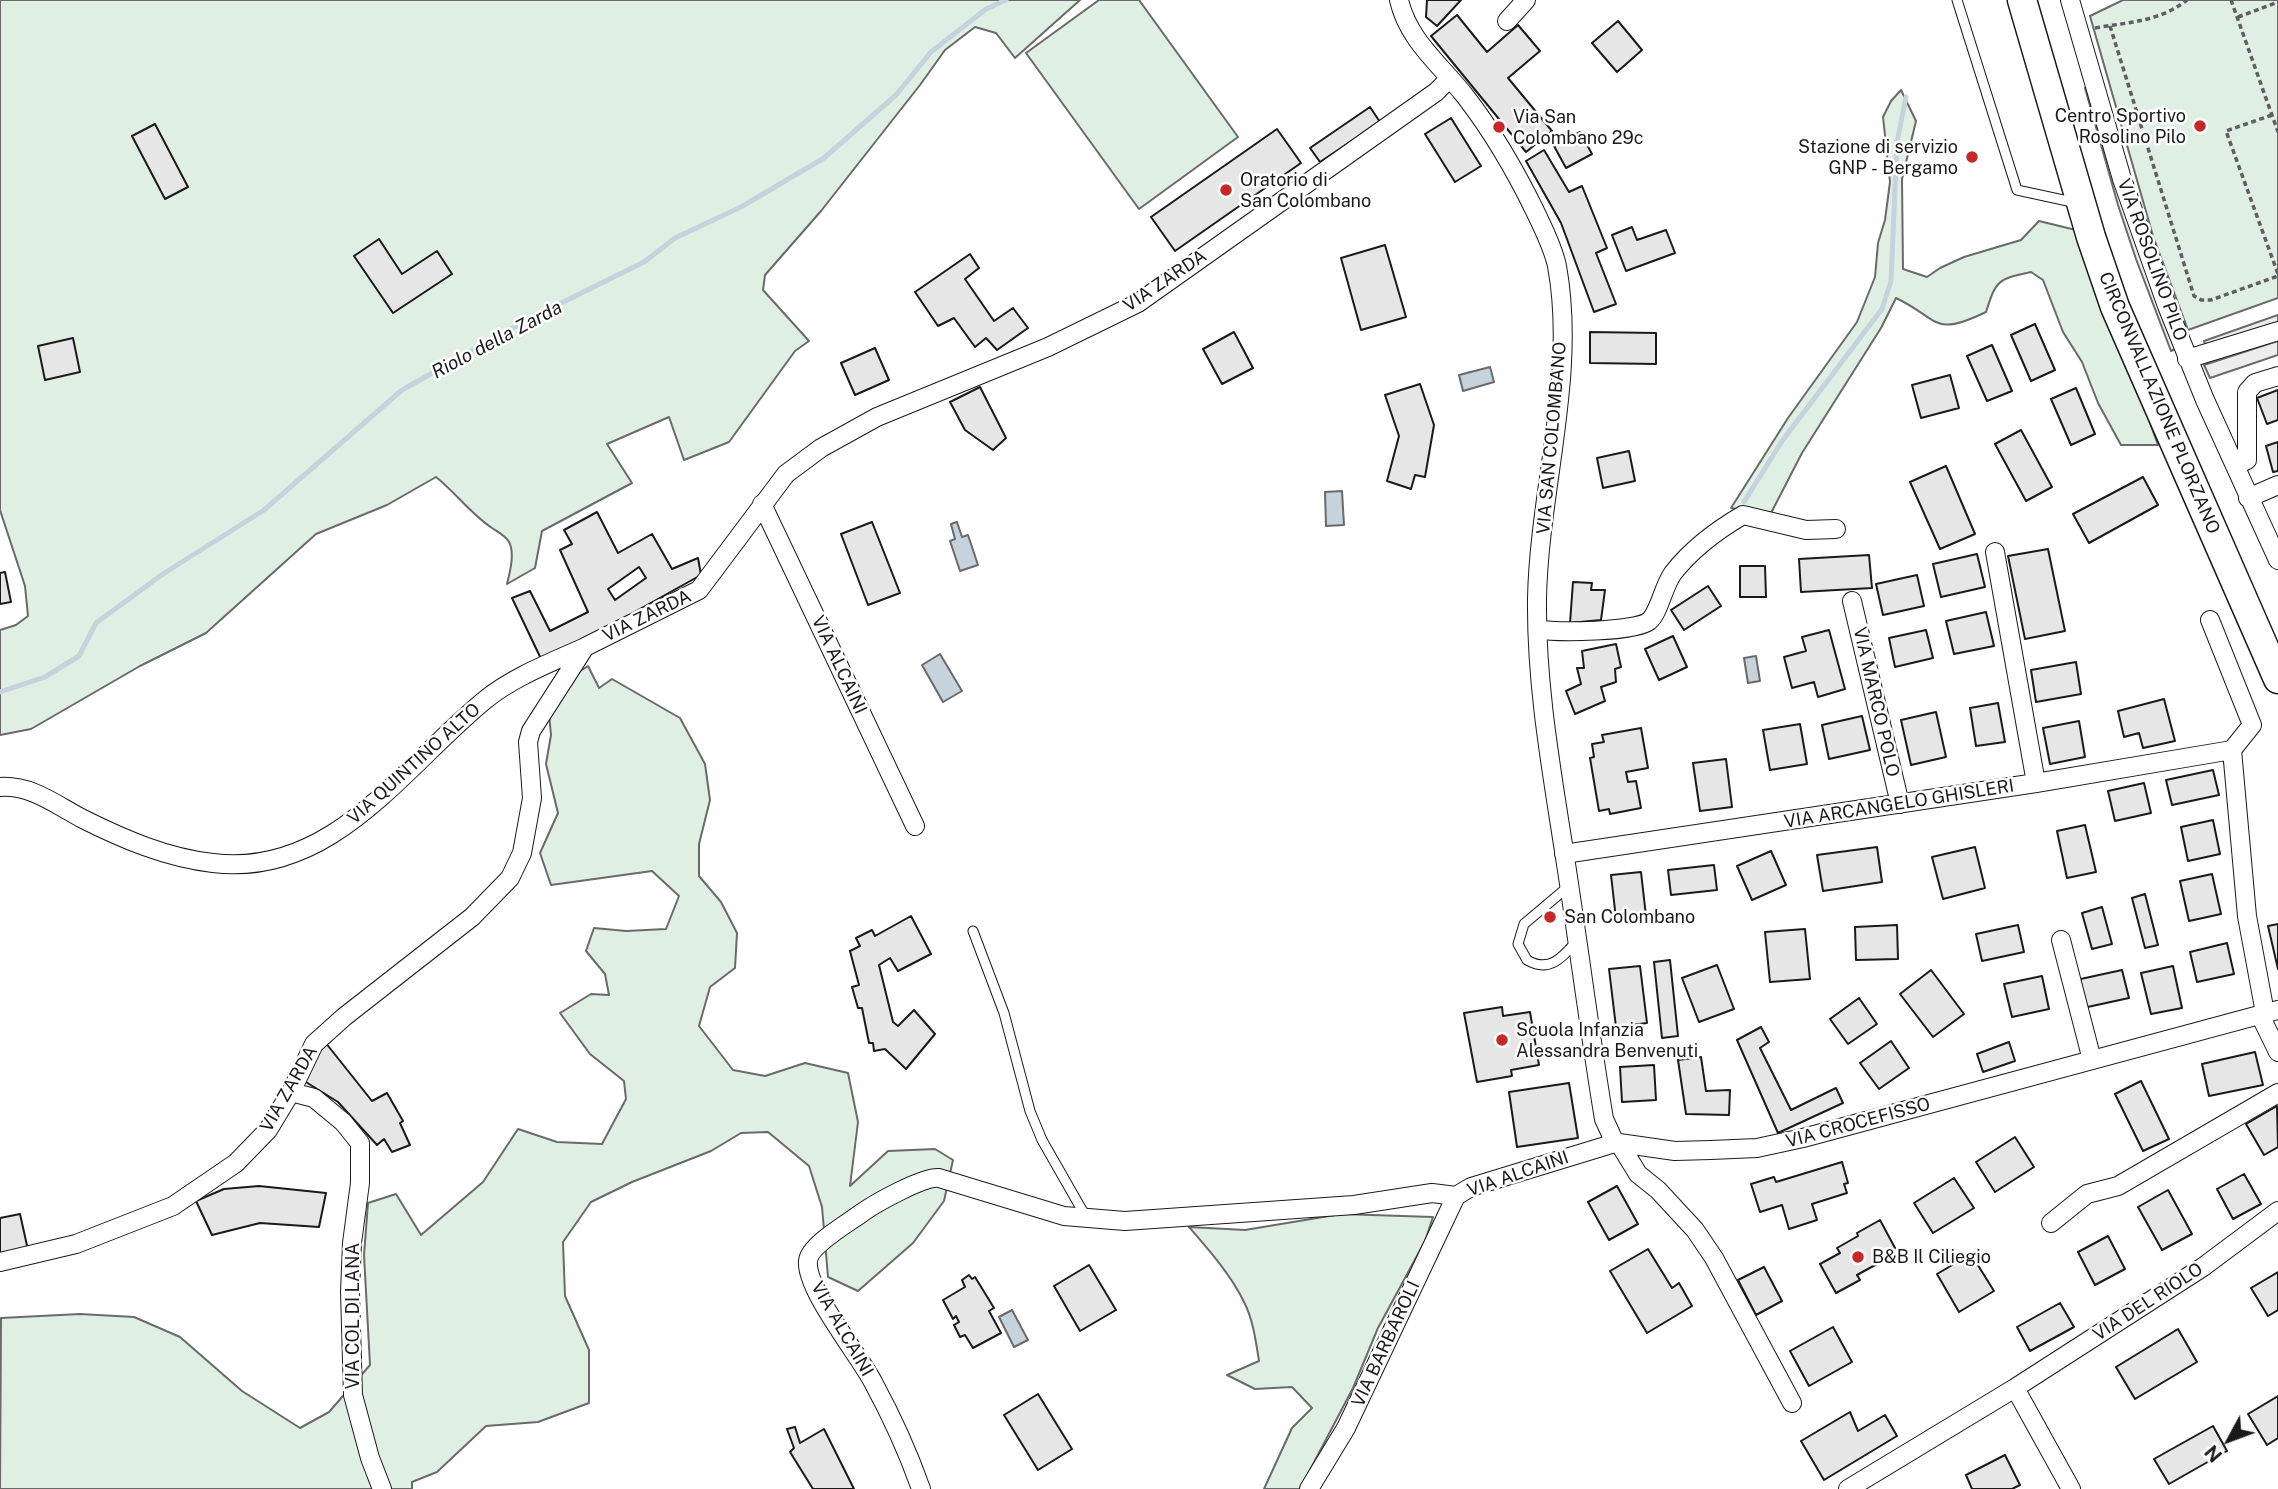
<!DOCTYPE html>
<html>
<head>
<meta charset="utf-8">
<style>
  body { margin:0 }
  #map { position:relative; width:2278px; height:1489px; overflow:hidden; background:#fff; font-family:"Public Sans",sans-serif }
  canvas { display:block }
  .north { position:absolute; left:2194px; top:1405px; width:70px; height:70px; -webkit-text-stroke:5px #fff; paint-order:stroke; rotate:229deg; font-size:19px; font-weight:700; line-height:28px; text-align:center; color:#1a1a1a }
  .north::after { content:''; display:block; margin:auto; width:24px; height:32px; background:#1a1a1a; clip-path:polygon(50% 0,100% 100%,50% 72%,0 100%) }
</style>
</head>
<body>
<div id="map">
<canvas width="2278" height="1489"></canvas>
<div class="north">N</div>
</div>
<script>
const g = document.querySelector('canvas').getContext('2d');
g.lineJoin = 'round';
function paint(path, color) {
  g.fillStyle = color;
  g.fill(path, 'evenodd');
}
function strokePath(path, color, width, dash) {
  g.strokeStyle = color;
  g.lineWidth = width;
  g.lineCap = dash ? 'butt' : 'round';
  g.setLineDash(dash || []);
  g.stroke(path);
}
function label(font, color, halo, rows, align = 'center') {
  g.font = font + ' "Public Sans",sans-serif';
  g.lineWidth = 5;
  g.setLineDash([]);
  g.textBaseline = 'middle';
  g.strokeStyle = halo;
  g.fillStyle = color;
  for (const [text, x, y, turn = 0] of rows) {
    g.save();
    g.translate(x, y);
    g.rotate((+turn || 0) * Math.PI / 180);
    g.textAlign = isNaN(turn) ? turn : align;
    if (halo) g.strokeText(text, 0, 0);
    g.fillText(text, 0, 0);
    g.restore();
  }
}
const green = new Path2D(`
  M 0,0 L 1080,0 L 1015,58 L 996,33 L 975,27 L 945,50 L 920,85 L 821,211 L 765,275 L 763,290 L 809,341 L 795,351 L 729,442 L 684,460 L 669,417 L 607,444 L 632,483 L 542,531 L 535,568 L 507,584 C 510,572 515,553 509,542 C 506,536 498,532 492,528 C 471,514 456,493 436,477 L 387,505 L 316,534 L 206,633 L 140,666 L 31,729 L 0,735 L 0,630 L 16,625 L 28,616 L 25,586 L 0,510 Z
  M 1099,0 L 1139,0 L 1238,137 L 1139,209 L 1026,53 Z
  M 2123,0 L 2278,0 L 2278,298 L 2188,330 L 2153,236 L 2090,16 Z
  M 1901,90 L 1916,121 L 1902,179 L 1903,269 L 1927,277 L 1940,268 L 1964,257 L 2021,240 L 2039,221 L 2080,231 L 2158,445 L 2121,445 L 2098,403 L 2082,362 L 2063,332 L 2043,280 L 2031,272 C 1998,279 1996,280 1986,312 C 1932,338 1940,319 1896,298 L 1881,328 L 1802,453 L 1770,515 L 1731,508 L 1788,418 L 1857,322 L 1875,277 L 1878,243 L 1885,220 L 1890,182 L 1883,117 L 1891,101 Z
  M 588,666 L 599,688 L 612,679 L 680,718 L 705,764 L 710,800 L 699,844 L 699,876 L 721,902 L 737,933 L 735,968 L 710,987 L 699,1026 L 733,1070 L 765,1076 L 805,1063 L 848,1073 L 858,1122 L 850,1186 L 888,1151 L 935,1149 L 953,1160 L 944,1201 L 913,1243 L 858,1291 L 828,1277 L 822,1207 L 809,1166 L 768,1132 L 741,1133 L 711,1151 L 632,1182 L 591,1202 L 563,1242 L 565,1296 L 589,1350 L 589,1403 L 538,1422 L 486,1426 L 437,1472 L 412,1482 L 412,1489 L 0,1489 L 1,1318 L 80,1314 L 134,1317 L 180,1337 L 242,1391 L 300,1428 L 329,1412 L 370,1365 L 364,1255 L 368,1203 L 396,1194 L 421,1235 L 483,1182 L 518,1129 L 557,1142 L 602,1144 L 626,1099 L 624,1081 L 590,1054 L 560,1013 L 591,994 L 609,995 L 605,974 L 586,951 L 594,928 L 626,931 L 666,929 L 679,896 L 652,871 L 551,885 L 540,853 L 558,813 L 546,764 L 551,735 L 547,693 Z
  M 1341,1214 L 1433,1217 L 1425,1241 L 1378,1328 L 1353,1388 L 1300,1489 L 1264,1489 L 1292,1428 L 1312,1408 L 1292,1387 L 1255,1389 L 1227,1375 L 1259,1361 C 1256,1342 1253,1319 1244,1302 C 1231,1275 1209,1250 1189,1227 L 1245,1230 Z`);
const parking = new Path2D(`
  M 2091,86 L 2177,348 L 2171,351 L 2136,259 L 2118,205 L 2085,88 Z
  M 2278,315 L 2278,322 L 2206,347 L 2204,341 Z
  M 2278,341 L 2278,355 L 2210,378 L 2204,365 Z`);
const water = new Path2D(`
  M 1490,367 L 1494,382 L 1463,391 L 1459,375 Z
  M 1342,491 L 1344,525 L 1326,526 L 1325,492 Z
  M 957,522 L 962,537 L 968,535 L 978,565 L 960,571 L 950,541 L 955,539 L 951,524 Z
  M 940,654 L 962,691 L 943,702 L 922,665 Z
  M 1756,656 L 1760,681 L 1748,683 L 1744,658 Z
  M 1012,1310 L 1028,1340 L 1014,1347 L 999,1317 Z`);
const stream = new Path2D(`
  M 1744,502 L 1782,441 L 1882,309 L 1891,281 L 1897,142 L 1906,97
  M 0,692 L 45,677 L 79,656 L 96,623 L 163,574 L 264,510 L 402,390 L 529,319 L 644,262 L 675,238 L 741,207 L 824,158 L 896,95 L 931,52 L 986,9 L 1006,0`);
const building = new Path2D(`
  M 1427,0 L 1461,0 L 1437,26 L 1426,17 Z
  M 1457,15 L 1487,52 L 1518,25 L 1540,51 L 1508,78 L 1552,131 L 1526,152 L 1431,36 Z
  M 1618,21 L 1642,50 L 1617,72 L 1592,43 Z
  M 1370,107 L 1380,122 L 1320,162 L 1310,148 Z
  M 1451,118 L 1481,166 L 1455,182 L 1425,134 Z
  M 155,124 L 188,187 L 165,199 L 132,136 Z
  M 1277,129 L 1301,163 L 1175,251 L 1151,217 Z
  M 1580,132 L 1592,154 L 1566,168 L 1554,146 Z
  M 1544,150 L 1569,192 L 1582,186 L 1607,248 L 1596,253 L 1616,304 L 1594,312 L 1561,223 L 1526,161 Z
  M 1632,227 L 1637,240 L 1666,230 L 1675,253 L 1626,271 L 1612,235 Z
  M 379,239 L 402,274 L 437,251 L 452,274 L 393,313 L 354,256 Z
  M 1385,245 L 1406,317 L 1361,330 L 1341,258 Z
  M 970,254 L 979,268 L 965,279 L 994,321 L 1013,308 L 1028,328 L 997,350 L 986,338 L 975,347 L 954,318 L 938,326 L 915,292 Z
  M 2035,324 L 2055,370 L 2031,381 L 2011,335 Z
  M 1234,332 L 1253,368 L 1222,384 L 1203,349 Z
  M 1590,332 L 1656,333 L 1656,364 L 1590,363 Z
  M 73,338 L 80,372 L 45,380 L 38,346 Z
  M 1992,345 L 2012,391 L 1987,401 L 1967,356 Z
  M 875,348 L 889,380 L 855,395 L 841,363 Z
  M 1950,375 L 1959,408 L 1921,418 L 1912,385 Z
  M 1420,384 L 1434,425 L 1425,477 L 1415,475 L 1411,489 L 1387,481 L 1399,436 L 1385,395 Z
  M 980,387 L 1006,438 L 993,450 L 965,430 L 950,402 Z
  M 2076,388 L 2095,434 L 2071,445 L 2051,399 Z
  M 2278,390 L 2278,420 L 2267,424 L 2257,398 Z
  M 2021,430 L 2052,487 L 2026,501 L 1995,444 Z
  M 2278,442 L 2278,471 L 2273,472 L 2266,446 Z
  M 1629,451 L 1635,481 L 1603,488 L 1597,458 Z
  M 1946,466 L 1975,534 L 1940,549 L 1910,482 Z
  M 2143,477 L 2158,505 L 2089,543 L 2073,514 Z
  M 597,512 L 618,553 L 652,534 L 672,569 L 698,558 L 701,575 L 543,663 L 512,598 L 530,591 L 550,631 L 588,612 L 560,550 L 572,544 L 564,530 ZM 639,567 L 646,578 L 615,600 L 608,589 Z
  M 872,522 L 900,593 L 868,605 L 841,534 Z
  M 2048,549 L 2065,631 L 2025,639 L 2008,556 Z
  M 1977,554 L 1985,587 L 1941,597 L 1933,564 Z
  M 1869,555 L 1872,588 L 1801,592 L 1799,559 Z
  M 1740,566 L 1765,566 L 1766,597 L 1740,597 Z
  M 5,572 L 11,602 L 0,604 L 0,573 Z
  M 1917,575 L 1924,606 L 1883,615 L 1876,584 Z
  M 1573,582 L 1592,583 L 1591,590 L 1605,590 L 1601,620 L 1570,623 Z
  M 1708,586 L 1721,606 L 1684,630 L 1671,610 Z
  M 1986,612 L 1994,646 L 1954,654 L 1946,621 Z
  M 1829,630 L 1845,689 L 1818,697 L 1814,682 L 1792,688 L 1784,657 L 1806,651 L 1802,637 Z
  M 1926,630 L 1933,658 L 1895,667 L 1889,638 Z
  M 1673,636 L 1687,667 L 1659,680 L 1645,649 Z
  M 1616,644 L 1621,667 L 1615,669 L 1616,682 L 1601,687 L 1605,701 L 1575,714 L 1566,691 L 1581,684 L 1577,668 L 1584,668 L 1582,651 Z
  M 2076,662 L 2081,694 L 2036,702 L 2031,670 Z
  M 2164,699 L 2175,741 L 2143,748 L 2139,733 L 2124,737 L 2118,711 Z
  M 1998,703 L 2005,742 L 1976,746 L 1970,708 Z
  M 1936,712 L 1946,757 L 1911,765 L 1901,720 Z
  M 1862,716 L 1870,750 L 1829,759 L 1822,725 Z
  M 2079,721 L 2085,757 L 2050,764 L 2043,728 Z
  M 1800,724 L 1807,764 L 1770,770 L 1763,730 Z
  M 1641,728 L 1648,768 L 1626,772 L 1628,782 L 1636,781 L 1641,808 L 1610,814 L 1609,809 L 1599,811 L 1590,758 L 1594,757 L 1592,744 L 1604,742 L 1602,735 Z
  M 1726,759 L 1732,807 L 1700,811 L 1693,763 Z
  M 2213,770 L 2219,795 L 2172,805 L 2166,780 Z
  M 2144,783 L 2151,813 L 2115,821 L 2108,791 Z
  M 2213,820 L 2220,854 L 2188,861 L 2181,827 Z
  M 2085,825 L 2096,872 L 2067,878 L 2057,831 Z
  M 1877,847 L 1882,882 L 1823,891 L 1817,855 Z
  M 1975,847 L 1985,888 L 1943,899 L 1932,857 Z
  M 1771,851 L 1786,885 L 1752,900 L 1737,866 Z
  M 1714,865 L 1717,890 L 1671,895 L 1668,870 Z
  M 1641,872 L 1646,916 L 1616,919 L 1611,875 Z
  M 2212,874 L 2221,914 L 2189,921 L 2180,881 Z
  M 2145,894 L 2158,945 L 2145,948 L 2132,898 Z
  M 2102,907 L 2112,944 L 2092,949 L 2082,913 Z
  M 911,916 L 931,954 L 898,971 L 890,958 L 879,965 L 893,1022 L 898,1026 L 914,1010 L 935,1034 L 906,1069 L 885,1049 L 874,1051 L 873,1043 L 869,1043 L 862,1008 L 858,1008 L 852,987 L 859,985 L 850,951 L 860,946 L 856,938 L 872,930 L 875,936 Z
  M 2278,924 L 2278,969 L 2268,926 Z
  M 1897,925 L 1898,959 L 1856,960 L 1855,927 Z
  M 2018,925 L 2024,952 L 1982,961 L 1976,934 Z
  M 1805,929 L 1810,979 L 1770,982 L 1765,932 Z
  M 2227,943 L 2234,974 L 2197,982 L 2190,952 Z
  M 1670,960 L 1678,1036 L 1662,1038 L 1654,962 Z
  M 1717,965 L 1734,1009 L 1699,1022 L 1682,978 Z
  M 1640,966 L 1647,1023 L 1616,1027 L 1609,969 Z
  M 2173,966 L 2182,1008 L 2151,1014 L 2141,973 Z
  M 1931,970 L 1964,1014 L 1933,1037 L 1900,994 Z
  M 2122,970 L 2129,998 L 2083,1008 L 2076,980 Z
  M 2042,976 L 2049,1009 L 2012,1017 L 2004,984 Z
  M 1859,998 L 1877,1024 L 1848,1044 L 1830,1019 Z
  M 1502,1007 L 1503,1016 L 1530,1012 L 1539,1065 L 1511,1070 L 1512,1076 L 1477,1082 L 1464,1013 Z
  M 1761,1027 L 1769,1042 L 1760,1048 L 1791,1110 L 1836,1088 L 1843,1103 L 1778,1133 L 1737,1040 Z
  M 1891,1041 L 1909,1068 L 1879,1089 L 1860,1063 Z
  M 325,1042 L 372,1101 L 387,1093 L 403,1121 L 400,1123 L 410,1145 L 392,1152 L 384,1139 L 377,1145 L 338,1102 L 301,1079 Z
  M 2009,1042 L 2015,1061 L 1983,1072 L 1977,1054 Z
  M 2255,1052 L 2263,1085 L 2209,1096 L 2202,1064 Z
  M 1701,1057 L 1706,1091 L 1730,1090 L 1729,1115 L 1686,1114 L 1678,1060 Z
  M 1654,1065 L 1656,1100 L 1622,1102 L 1620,1067 Z
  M 2141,1081 L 2169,1139 L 2143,1151 L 2115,1094 Z
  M 1569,1083 L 1578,1138 L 1517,1147 L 1509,1092 Z
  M 2277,1106 L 2278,1147 L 2264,1155 L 2246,1124 Z
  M 2015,1137 L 2034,1167 L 1995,1192 L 1976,1162 Z
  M 1842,1162 L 1848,1183 L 1844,1184 L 1847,1193 L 1812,1204 L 1817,1220 L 1789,1229 L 1782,1205 L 1760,1212 L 1751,1184 L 1774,1177 L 1776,1182 Z
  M 2244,1174 L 2261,1204 L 2233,1219 L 2217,1189 Z
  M 1954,1178 L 1974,1208 L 1933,1233 L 1914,1203 Z
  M 259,1186 L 326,1193 L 319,1227 L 260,1223 L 212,1235 L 196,1201 L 224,1189 Z
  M 1617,1186 L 1638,1224 L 1609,1240 L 1588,1202 Z
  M 2168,1190 L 2192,1234 L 2162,1250 L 2138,1207 Z
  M 20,1214 L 28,1250 L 0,1256 L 0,1218 Z
  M 1880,1220 L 1895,1248 L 1874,1259 L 1877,1264 L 1857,1275 L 1860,1280 L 1836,1293 L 1820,1264 L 1840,1253 L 1837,1248 L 1858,1236 L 1857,1233 Z
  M 2108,1236 L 2125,1269 L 2095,1285 L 2078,1252 Z
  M 1648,1249 L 1672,1288 L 1679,1283 L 1692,1306 L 1647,1333 L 1610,1271 Z
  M 1971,1254 L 1994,1291 L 1959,1312 L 1937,1274 Z
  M 1089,1265 L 1116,1310 L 1080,1331 L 1054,1286 Z
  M 1764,1267 L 1782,1301 L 1756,1315 L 1738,1280 Z
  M 2278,1272 L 2278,1310 L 2268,1316 L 2251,1288 Z
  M 969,1275 L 972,1279 L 975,1277 L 994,1308 L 989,1311 L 1001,1333 L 973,1348 L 965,1335 L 960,1337 L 954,1325 L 959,1322 L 956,1316 L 953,1319 L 943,1300 L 965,1287 L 962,1280 Z
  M 2060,1303 L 2074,1327 L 2030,1351 L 2017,1327 Z
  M 1833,1327 L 1852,1362 L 1809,1386 L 1790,1351 Z
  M 2178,1329 L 2197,1362 L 2135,1399 L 2116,1367 Z
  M 1038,1394 L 1072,1449 L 1038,1470 L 1004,1415 Z
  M 2278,1396 L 2278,1438 L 2267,1445 L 2248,1414 Z
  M 1850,1412 L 1858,1431 L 1885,1415 L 1897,1436 L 1824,1480 L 1801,1441 Z
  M 2213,1426 L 2227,1451 L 2169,1484 L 2154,1459 Z
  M 795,1427 L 800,1443 L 824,1429 L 854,1489 L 813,1489 L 790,1452 L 794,1448 L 787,1429 Z
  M 2005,1455 L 2020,1485 L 2012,1489 L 1972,1489 L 1966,1475 Z`);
const path = new Path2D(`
  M 2231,0 L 2278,132
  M 2238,17 L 2278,2
  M 2110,26 L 2194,296 L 2201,300 L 2211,300 L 2278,276
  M 2095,28 C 2129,22 2159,22 2187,0
  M 2272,115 L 2226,131 L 2278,274`);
const service = new Path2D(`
  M 1957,0 L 2017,190 L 2077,203
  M 1569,886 L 1524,924 L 1518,944 L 1527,960 C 1549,973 1562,958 1576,942
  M 973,931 L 1004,1013 L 1030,1111 L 1042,1140 L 1086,1217`);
const minor = new Path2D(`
  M 1399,0 C 1408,40 1440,64 1465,96 C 1493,132 1515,170 1535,211 C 1543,228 1553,247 1557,266 C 1577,376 1539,489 1537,599 C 1536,684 1551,767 1564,851 C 1578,940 1589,1029 1604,1119 L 1615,1143 L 1619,1143 L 1638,1174 L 1658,1190 L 1695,1230 L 1714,1258 L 1792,1403
  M 2070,0 L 2122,179 L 2167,306 L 2205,400 L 2278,560
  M 1507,21 L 1526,0
  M 2187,359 L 2278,331
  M 2235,466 L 2247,460 L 2247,392 L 2255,383 L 2278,376
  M 2248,498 L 2278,485
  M 762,504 L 915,826
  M 1995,552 L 2036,783
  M 1852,601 L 1900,804
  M 1538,629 C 1556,633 1636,632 1649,621 C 1659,613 1663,587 1673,573 C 1691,550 1719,529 1743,515 L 1806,530 L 1836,529
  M 2232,750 L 2247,916 L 2265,1013
  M 0,787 C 32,785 56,805 83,819 C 123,839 167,858 213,863 C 332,878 404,766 485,700 C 513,677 550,663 583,648
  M 1564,854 L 2036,783 L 2232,750 L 2252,725 L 2210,620
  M 2061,940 L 2092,1060
  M 2260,1015 L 2278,1052
  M 291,1092 L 314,1098 L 343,1122 L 360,1143 L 360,1183 L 352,1243 L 350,1292 L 353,1395 L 370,1458 L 382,1489
  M 1619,1143 L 1675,1151 L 1711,1150 L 1757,1148 L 1803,1138 L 2278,1010
  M 2051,1223 L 2087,1194 L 2118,1186 L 2278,1093
  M 0,1262 L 76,1244 L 173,1206 L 236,1163 L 268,1130 L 291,1092 L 314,1044 L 344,1017 L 472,917 L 510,878 L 522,853 L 532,798 L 528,742 L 531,731 L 585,647 L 699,590 L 786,474 L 821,448 L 877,417 L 1048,347 L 1138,303 L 1436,92 L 1450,78
  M 2015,1388 L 2071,1489
  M 921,1489 C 908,1452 892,1417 873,1382 C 859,1355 805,1289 808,1261 C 809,1245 850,1222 863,1212 C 876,1203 924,1176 939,1178 L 1064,1216 L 1125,1221 L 1354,1205 L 1432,1193 L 1456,1196 L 1471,1187 L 1615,1143
  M 1309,1489 L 1346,1428 L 1456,1196
  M 1848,1489 L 2015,1388 L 2203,1267 L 2278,1211`);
const trunk = new Path2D(`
  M 2022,0 L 2091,237 L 2115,307 L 2278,679`);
const markers = [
  [2200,126,7,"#c62828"],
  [1499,127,7,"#c62828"],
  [1972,157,7,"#c62828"],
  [1226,190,7,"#c62828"],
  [1550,917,7,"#c62828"],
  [1502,1040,7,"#c62828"],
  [1858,1257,7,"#c62828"]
];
const poiNames = [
  ["Centro Sportivo",2186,116,"right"],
  ["Rosolino Pilo",2186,137,"right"],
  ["Via San",1513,117],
  ["Colombano 29c",1513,138],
  ["Stazione di servizio",1958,147,"right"],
  ["GNP - Bergamo",1958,168,"right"],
  ["Oratorio di",1240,180],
  ["San Colombano",1240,201],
  ["San Colombano",1564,917],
  ["Scuola Infanzia",1516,1030],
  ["Alessandra Benvenuti",1516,1051],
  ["B&B Il Ciliegio",1872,1257]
];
const streetNames = [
  ["VIA ROSOLINO PILO",2152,260,70],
  ["VIA ZARDA",1165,281,-34],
  ["CIRCONVALLAZIONE PLORZANO",2159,403,67],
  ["VIA SAN COLOMBANO",1552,438,-85],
  ["VIA ZARDA",647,616,-26],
  ["VIA ALCAINI",839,665,65],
  ["VIA MARCO POLO",1876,702,77],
  ["VIA QUINTINO ALTO",414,764,-42],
  ["VIA ARCANGELO GHISLERI",1899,804,-9],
  ["VIA ZARDA",289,1089,-60],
  ["VIA CROCEFISSO",1858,1123,-15],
  ["VIA ALCAINI",1518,1174,-19],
  ["VIA DEL RIOLO",2148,1302,-33],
  ["VIA COL DI LANA",353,1316,-90],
  ["VIA ALCAINI",842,1329,60],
  ["VIA BARBAROLI",1386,1344,-65]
];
const waterNames = [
  ["Riolo della Zarda",497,340,-28]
];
paint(green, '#e0efe3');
strokePath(green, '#6a6a6a', 2);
paint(parking, '#ededed');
strokePath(parking, '#6a6a6a', 2);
paint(water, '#c6d2dc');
strokePath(water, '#6a6a6a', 2);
strokePath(stream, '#c6d2dc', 5);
paint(building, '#e6e6e6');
strokePath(building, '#1a1a1a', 2);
strokePath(service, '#1a1a1a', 11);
strokePath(minor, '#1a1a1a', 20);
strokePath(trunk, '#1a1a1a', 31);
strokePath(path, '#5f5f5f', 3.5, [5, 3.5]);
strokePath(service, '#fff', 9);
strokePath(minor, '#fff', 18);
strokePath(trunk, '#fff', 28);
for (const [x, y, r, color] of markers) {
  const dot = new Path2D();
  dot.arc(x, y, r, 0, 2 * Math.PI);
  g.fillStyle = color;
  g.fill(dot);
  strokePath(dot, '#fff', 2.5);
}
label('18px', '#1a1a1a', '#fff', poiNames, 'left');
label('18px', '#1a1a1a', '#fff', streetNames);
label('italic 19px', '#1a1a1a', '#fff', waterNames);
</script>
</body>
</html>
